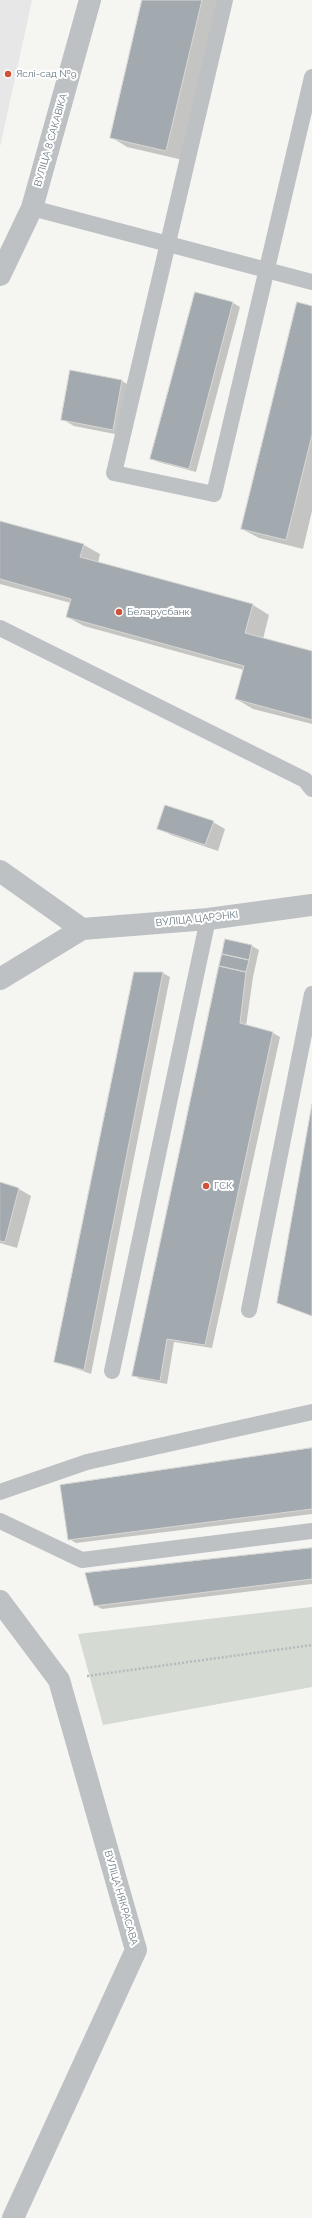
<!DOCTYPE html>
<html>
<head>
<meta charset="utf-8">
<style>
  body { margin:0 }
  canvas { display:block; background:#f5f5f2 }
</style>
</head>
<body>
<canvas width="312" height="2218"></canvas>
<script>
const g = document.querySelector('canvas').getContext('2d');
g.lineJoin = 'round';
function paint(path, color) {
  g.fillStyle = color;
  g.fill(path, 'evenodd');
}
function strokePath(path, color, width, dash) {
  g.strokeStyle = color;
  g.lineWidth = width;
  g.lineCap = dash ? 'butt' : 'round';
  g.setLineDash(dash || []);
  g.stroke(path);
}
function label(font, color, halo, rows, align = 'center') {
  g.font = font + ' Raleway,sans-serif';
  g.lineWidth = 4;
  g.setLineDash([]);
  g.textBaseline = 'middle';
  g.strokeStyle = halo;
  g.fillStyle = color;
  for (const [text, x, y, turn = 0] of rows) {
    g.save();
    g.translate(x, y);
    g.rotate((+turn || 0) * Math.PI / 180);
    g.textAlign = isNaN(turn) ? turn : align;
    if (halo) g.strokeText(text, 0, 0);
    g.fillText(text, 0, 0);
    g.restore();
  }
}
const built = new Path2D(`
  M 0,0 L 32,0 L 0,147 Z`);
const green = new Path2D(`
  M 312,1607 L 312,1687 L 103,1725 L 78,1634 Z`);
const shadow = new Path2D(`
  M 143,0 L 220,0 L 183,160 L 127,147 L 111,137 Z
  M 233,303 L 240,307 L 196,472 L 158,462 L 151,458 Z
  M 312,307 L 312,511 L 303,549 L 259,538 L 242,529 Z
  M 71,371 L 122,381 L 134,388 L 125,436 L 74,426 L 62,419 Z
  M 0,522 L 84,545 L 100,554 L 98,563 L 253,605 L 269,615 L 263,639 L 312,652 L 312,724 L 253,709 L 236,699 L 244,670 L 84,626 L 67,617 L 71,603 L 0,584 Z
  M 213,822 L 225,829 L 218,851 L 171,835 L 158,828 Z
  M 252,946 L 259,950 L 253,977 L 246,1026 L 273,1033 L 280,1037 L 212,1348 L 174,1342 L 167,1384 L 140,1379 L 133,1375 Z
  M 135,973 L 163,973 L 170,977 L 91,1374 L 55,1361 Z
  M 312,1110 L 312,1316 L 278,1302 Z
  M 0,1183 L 19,1189 L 31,1196 L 17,1248 L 0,1243 Z
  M 312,1449 L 312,1514 L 76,1543 L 69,1539 Z
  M 312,1549 L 312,1584 L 102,1609 L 95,1605 Z`);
const building = new Path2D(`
  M 142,0 L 202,0 L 166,151 L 110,138 Z
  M 195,292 L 233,302 L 189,469 L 150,459 Z
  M 297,302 L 312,306 L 312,435 L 286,540 L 241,529 Z
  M 70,370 L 122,380 L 113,430 L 61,420 Z
  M 0,521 L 84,544 L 80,557 L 253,604 L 245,633 L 312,651 L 312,720 L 235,699 L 244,666 L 66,617 L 71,599 L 0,579 Z
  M 165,805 L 214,821 L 205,845 L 157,829 Z
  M 225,939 L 252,945 L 249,960 L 222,954 Z
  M 222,954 L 249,960 L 246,972 L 219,966 Z
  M 219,966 L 246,972 L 240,1023 L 273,1032 L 205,1345 L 167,1339 L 160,1381 L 132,1376 Z
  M 134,972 L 163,972 L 84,1370 L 54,1362 Z
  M 312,1104 L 312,1316 L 277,1303 Z
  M 0,1182 L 19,1188 L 5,1242 L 0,1241 Z
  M 312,1448 L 312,1509 L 68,1540 L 60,1485 Z
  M 312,1548 L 312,1579 L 94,1606 L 85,1573 Z`);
const path = new Path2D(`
  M 87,1676 L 312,1645`);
const lane = new Path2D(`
  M 225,0 L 114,473 L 214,494 L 312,77
  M 32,208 L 312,282
  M 0,628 L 305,780 L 312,789
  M 249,1310 L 312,994
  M 112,1371 L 208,919
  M 0,1492 L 87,1462 L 312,1412
  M 0,1521 L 82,1560 L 312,1531`);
const street = new Path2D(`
  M 0,275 L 32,208 L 90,0
  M 0,871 L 82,929
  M 0,979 L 82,929 L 208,919 L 312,905
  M 0,1601 L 59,1680 L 136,1950 L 13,2218`);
const markers = [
  [8,74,4,"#cf5239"],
  [119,612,4,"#cf5239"],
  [206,1186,4,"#cf5239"]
];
const poiNames = [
  ["Яслі-сад №9",16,74],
  ["Беларусбанк",127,612],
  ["ГСК",214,1186]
];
const streetNames = [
  ["ВУЛІЦА 8 САКАВІКА",51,140,-74],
  ["ВУЛІЦА ЦАРЭНКІ",197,919,-6],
  ["ВУЛІЦА НЯКРАСАВА",121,1898,74]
];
paint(built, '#e6e7e6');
paint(green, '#d5dad2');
paint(shadow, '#0003');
paint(building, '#a3aaaf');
strokePath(building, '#d7d7d5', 1);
strokePath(path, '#b7babc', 2.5, [2, 2]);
strokePath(lane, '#bdc1c4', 16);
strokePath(street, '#bdc1c4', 22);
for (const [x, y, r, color] of markers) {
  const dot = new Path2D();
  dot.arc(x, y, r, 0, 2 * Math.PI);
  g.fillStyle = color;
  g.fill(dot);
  strokePath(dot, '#fff', 1.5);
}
label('10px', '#687780', '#fff', poiNames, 'left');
label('10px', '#687780', '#fff', streetNames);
</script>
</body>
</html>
